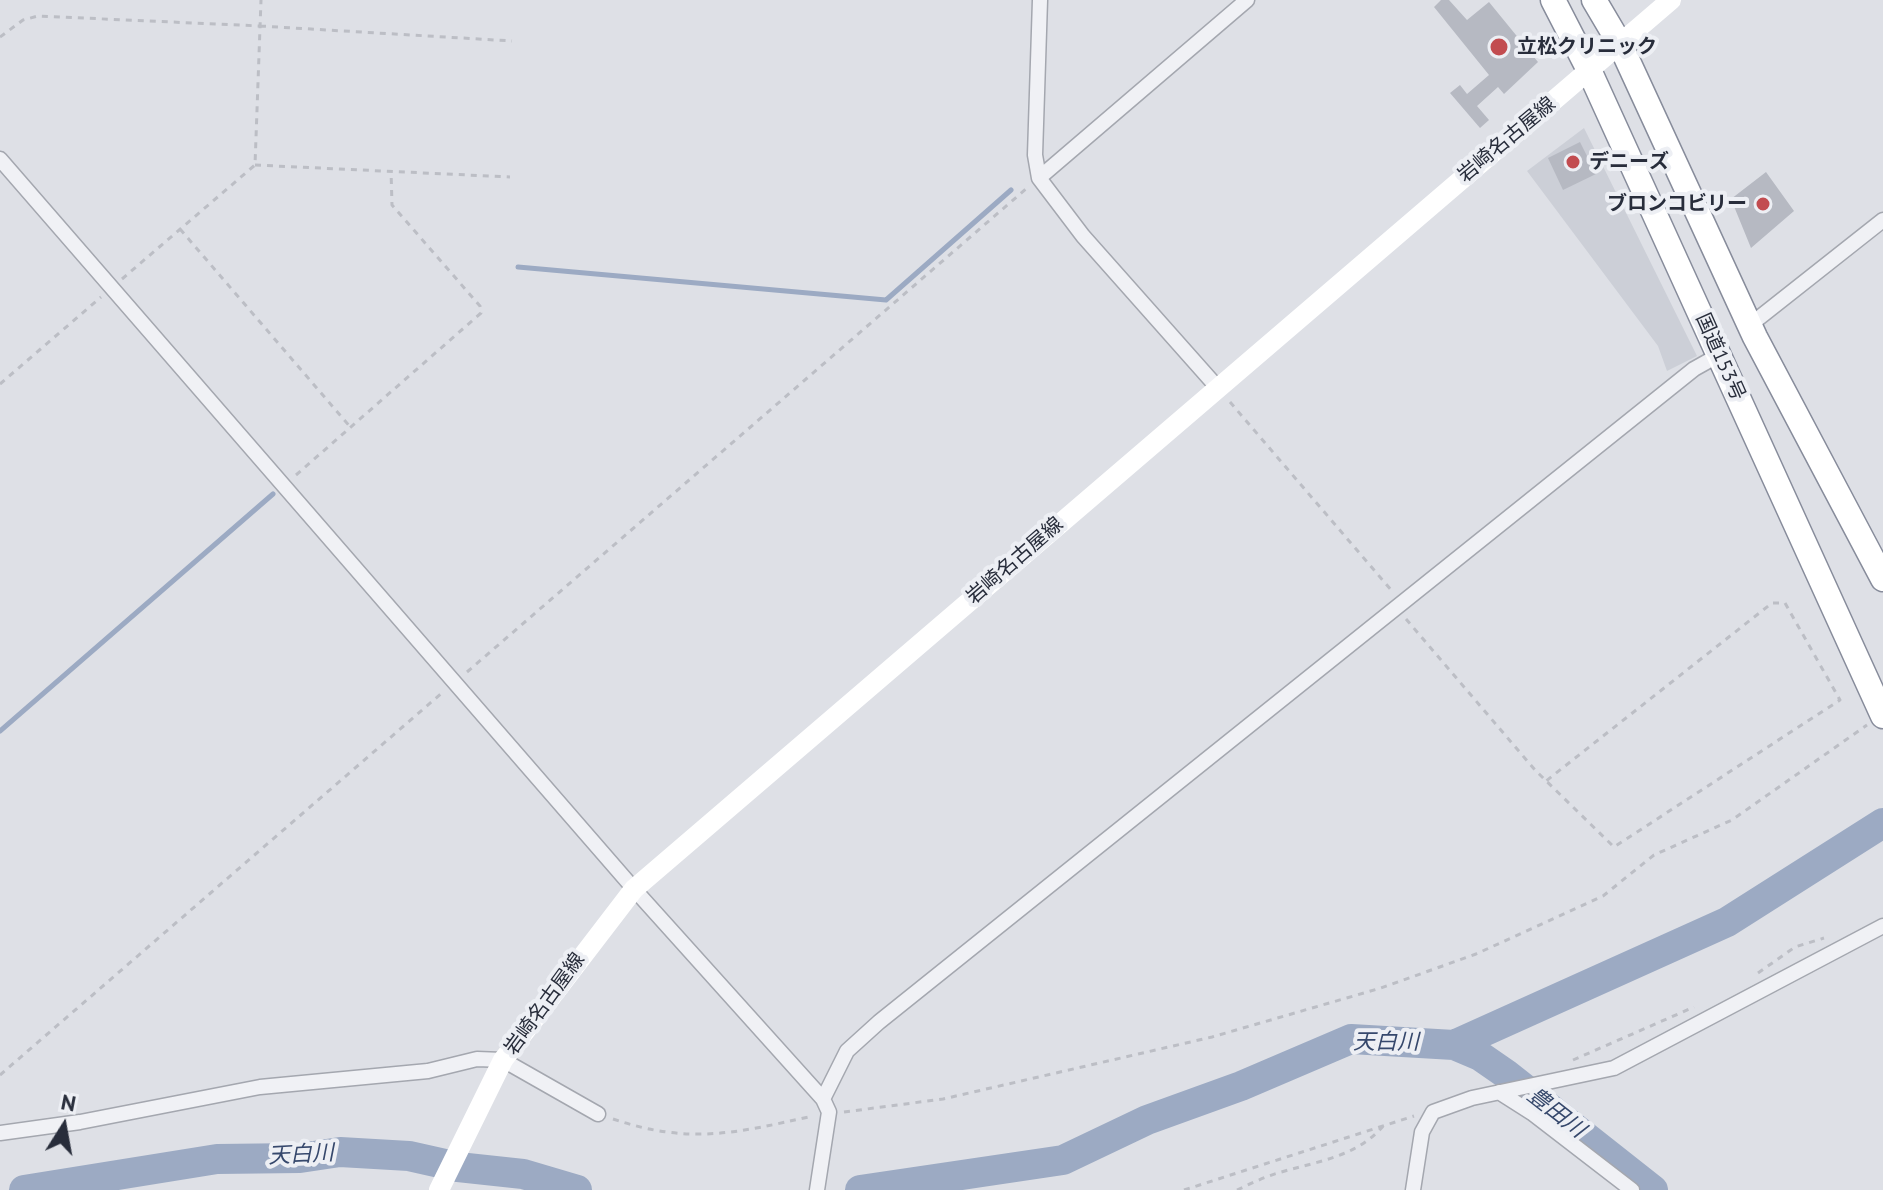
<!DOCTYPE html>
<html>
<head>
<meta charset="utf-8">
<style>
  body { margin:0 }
  #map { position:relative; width:1883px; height:1190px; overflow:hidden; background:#dee0e6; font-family:"PT Sans",sans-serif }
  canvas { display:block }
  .north { position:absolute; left:24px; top:1086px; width:80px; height:80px; -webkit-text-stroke:6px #edeff4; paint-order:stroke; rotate:11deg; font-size:22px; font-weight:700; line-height:32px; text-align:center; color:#282d3b }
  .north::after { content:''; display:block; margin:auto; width:28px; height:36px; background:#282d3b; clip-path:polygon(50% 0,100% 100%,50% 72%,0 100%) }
</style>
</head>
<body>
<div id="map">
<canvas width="1883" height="1190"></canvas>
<div class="north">N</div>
</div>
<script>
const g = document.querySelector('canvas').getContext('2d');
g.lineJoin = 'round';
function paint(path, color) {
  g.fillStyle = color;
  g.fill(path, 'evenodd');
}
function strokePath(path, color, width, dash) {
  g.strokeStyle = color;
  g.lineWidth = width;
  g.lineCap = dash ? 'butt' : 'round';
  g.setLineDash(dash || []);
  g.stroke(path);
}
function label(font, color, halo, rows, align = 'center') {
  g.font = font + ' "PT Sans","Noto Sans JP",sans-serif';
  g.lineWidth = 8;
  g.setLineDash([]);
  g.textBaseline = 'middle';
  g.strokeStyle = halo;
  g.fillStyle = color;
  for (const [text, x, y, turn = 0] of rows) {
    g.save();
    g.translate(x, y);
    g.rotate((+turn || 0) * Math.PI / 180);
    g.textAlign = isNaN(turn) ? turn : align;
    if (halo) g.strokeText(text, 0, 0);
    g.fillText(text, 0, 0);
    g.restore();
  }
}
const built = new Path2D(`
  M 1584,128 L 1697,356 L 1667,371 L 1658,346 L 1527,171 Z`);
const stream = new Path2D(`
  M 518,267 L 886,300 L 1011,190
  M 0,731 L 273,494`);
const river = new Path2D(`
  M 1454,1045 L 1480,1056 L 1506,1074 L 1653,1190
  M 24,1190 L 217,1159 L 300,1158 L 340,1152 L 409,1156 L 458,1167 L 523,1174 L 577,1190
  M 860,1190 L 1063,1160 L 1147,1120 L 1241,1086 L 1351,1039 L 1454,1045 L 1727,922 L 1883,823`);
const building = new Path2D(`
  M 1441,0 L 1449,0 L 1467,20 L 1489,2 L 1538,62 L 1504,94 L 1498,87 L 1477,106 L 1489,120 L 1480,128 L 1450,93 L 1460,85 L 1467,94 L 1489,75 L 1434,7 Z
  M 1580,142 L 1596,174 L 1563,190 L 1548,158 Z
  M 1766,172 L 1794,211 L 1751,248 L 1731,199 Z`);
const path = new Path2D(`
  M 260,26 L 512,41
  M 0,37 L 23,20 L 38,16 L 260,26
  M 255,165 L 510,177
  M 180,229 L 352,429
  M 122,279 L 255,165 L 261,0
  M 0,384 L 101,297
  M 1230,402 L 1392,591
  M 296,475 L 481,313 L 480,306 L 392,205 L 391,170
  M 1406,619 L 1535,770 L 1614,847 L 1840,700 L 1785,603 L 1772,603 L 1546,781
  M 467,672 L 1027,188
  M 1758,973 L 1795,947 L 1824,938
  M 1573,1060 L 1694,1007
  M 0,1075 L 443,692
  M 844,1112 L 943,1099 L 1212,1037 L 1381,988 L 1476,954 L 1603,896 L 1654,855 L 1732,820 L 1867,725
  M 613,1119 C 690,1145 736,1133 813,1116
  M 1184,1190 L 1414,1116
  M 1237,1190 C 1250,1184 1264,1177 1278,1173 C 1317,1161 1356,1158 1384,1125`);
const minor = new Path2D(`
  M 1040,0 L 1035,155 L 1039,178 L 1083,236 L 1217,387
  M 0,159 L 634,889 L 823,1099 L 829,1112 L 817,1190
  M 1039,178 L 1247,0
  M 1750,325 L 1883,220
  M 1499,1092 L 1532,1113 L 1632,1190
  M 823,1099 L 847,1051 L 879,1022 L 1694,369 L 1719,355
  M 0,1133 L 80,1122 L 260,1087 L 428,1071 L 477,1059 L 503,1060 L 598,1114
  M 1413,1190 L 1422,1132 L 1433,1112 L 1472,1098 L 1614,1068 L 1883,926`);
const secondary = new Path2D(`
  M 439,1190 L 503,1060 L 634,889 L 1671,0`);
const trunk = new Path2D(`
  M 1553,0 L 1589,70 L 1883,716
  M 1594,0 L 1620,44 L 1755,337 L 1883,579`);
const markers = [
  [1499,47,10,"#c24c50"],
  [1573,162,8,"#c24c50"],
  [1763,204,8,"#c24c50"]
];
const poiNames = [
  ["立松クリニック",1517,47],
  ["デニーズ",1589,162],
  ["ブロンコビリー",1747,204,"right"]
];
const streetNames = [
  ["岩崎名古屋線",1507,140,-40],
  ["国道153号",1720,357,66],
  ["岩崎名古屋線",1015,561,-41],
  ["岩崎名古屋線",545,1004,-54]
];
const waterNames = [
  ["天白川",1386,1043],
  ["豊田川",1556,1113,38],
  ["天白川",301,1155,-3]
];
paint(built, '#cccfd7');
strokePath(stream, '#9caac3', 5);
strokePath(river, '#9caac3', 30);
paint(building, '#b6b9c2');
strokePath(minor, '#a4a7af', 17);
strokePath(trunk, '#878c9b', 27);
strokePath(path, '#bcbec5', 3, [6, 6]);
strokePath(minor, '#f0f1f5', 14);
strokePath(secondary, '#fff', 20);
strokePath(trunk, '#fff', 24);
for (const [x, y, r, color] of markers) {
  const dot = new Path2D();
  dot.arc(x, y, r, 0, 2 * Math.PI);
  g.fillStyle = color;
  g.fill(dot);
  strokePath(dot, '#edeff4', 3);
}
label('bold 20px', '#282d3b', '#edeff4', poiNames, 'left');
label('20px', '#282d3b', '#edeff4', streetNames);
label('italic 22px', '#36486c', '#edeff4', waterNames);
</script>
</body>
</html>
